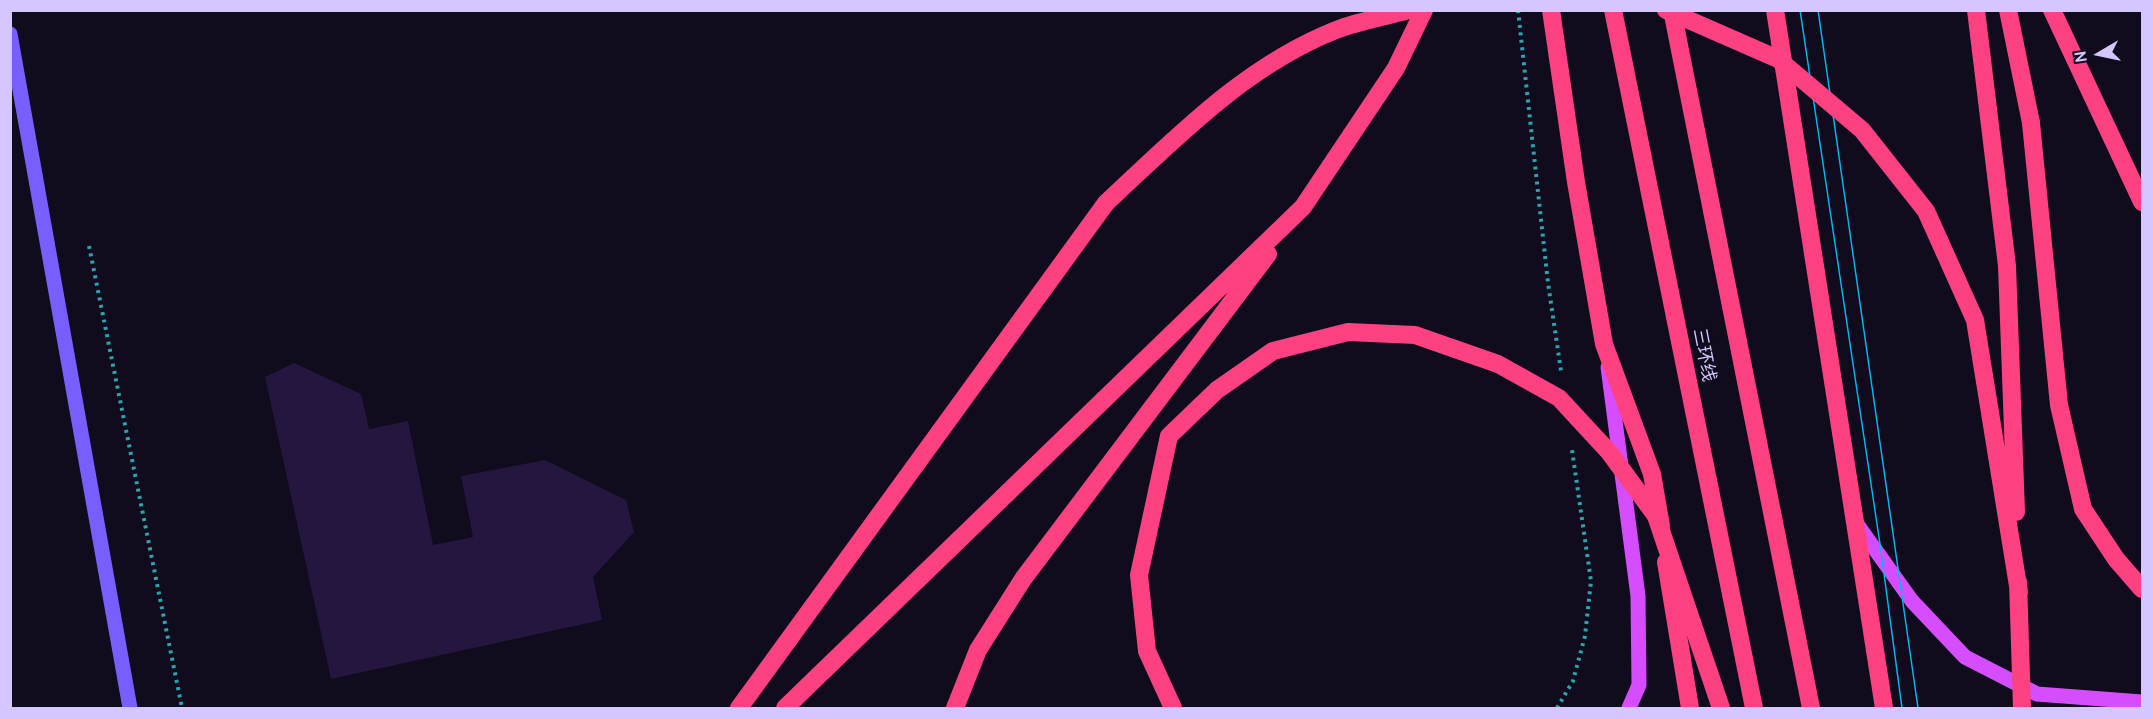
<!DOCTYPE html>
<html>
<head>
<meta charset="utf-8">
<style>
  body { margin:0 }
  #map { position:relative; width:2153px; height:719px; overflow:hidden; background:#100b1d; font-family:Cabin,sans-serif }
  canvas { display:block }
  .frame { position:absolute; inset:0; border:12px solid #d5c6ff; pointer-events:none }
  .north { position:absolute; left:2069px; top:24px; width:60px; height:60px; -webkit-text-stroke:4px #100b1d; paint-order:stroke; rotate:261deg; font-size:16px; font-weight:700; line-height:24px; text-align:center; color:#d5c6ff }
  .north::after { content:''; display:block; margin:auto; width:21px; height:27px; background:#d5c6ff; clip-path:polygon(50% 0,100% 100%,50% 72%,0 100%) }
</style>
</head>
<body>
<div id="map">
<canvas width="2153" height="719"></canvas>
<div class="frame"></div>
<div class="north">N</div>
</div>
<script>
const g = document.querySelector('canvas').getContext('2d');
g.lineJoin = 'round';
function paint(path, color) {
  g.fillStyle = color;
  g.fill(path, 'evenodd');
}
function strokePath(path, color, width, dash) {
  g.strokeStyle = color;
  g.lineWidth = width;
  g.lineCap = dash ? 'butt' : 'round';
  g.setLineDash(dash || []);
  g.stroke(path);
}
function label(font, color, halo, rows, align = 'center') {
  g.font = font + ' Cabin,"Noto Sans SC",sans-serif';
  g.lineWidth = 4.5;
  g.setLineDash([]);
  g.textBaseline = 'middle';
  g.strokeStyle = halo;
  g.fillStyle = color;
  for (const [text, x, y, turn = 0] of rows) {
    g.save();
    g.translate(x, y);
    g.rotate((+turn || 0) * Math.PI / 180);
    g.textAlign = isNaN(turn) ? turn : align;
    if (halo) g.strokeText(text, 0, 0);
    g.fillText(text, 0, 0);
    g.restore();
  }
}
const building = new Path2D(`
  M 294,363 L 361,394 L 369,429 L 408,421 L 433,545 L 473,537 L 461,476 L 545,460 L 626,500 L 634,532 L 593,577 L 602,620 L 331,679 L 265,377 Z`);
const path = new Path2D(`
  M 1518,10 L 1548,283 L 1561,371
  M 89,246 L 182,708
  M 1557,708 L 1573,681 L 1585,636 L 1591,581 L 1572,450`);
const secondary = new Path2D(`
  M 10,34 L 130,708`);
const primary = new Path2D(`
  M 1608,367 L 1638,596 L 1639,685 L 1629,708
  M 1854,520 L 1912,601 L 1965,657 L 2037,694 L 2142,702`);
const highway = new Path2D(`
  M 1551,10 L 1576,182 L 1604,344 L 1652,474 L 1661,526
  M 1775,10 L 1884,708
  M 2008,10 L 2031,123
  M 2052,10 L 2142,202
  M 1106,203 C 1177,137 1245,66 1336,30 C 1359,21 1384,17 1408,10
  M 1666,562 L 1690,708`);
const tram = new Path2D(`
  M 1800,10 L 1880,544 L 1902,708
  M 1818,10 L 1918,708`);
const highwayBridge = new Path2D(`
  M 1613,10 L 1754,708
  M 1666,10 L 1778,59 L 1862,130 L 1926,211 L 1975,320 L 2019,592
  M 1672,10 L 1811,708
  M 1976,10 L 2007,266 L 2016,512
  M 2031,123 L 2059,405 L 2083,509 L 2116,559 L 2142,589
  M 2018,581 L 2022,708
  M 739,708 L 1106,203
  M 785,708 L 1303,207 L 1396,68 L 1424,10
  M 955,708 L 978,650 L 1023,579 L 1268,254
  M 1173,708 L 1147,651 L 1139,575 L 1169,436 L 1217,390 L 1273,351 L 1348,332 L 1415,335 L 1498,364 L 1559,398 L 1609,452 L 1656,516 L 1721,708`);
const streetNames = [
  ["三环线",1704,355,79]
];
paint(building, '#24163e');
strokePath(path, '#29a5b0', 4, [3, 4.5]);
strokePath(secondary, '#785dff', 15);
strokePath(primary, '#d54dff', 15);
strokePath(highway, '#ff4182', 18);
strokePath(tram, '#00b8f1', 1.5);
strokePath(highwayBridge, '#ff4182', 18);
label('18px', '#d5c6ff', '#100b1d', streetNames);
</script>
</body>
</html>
